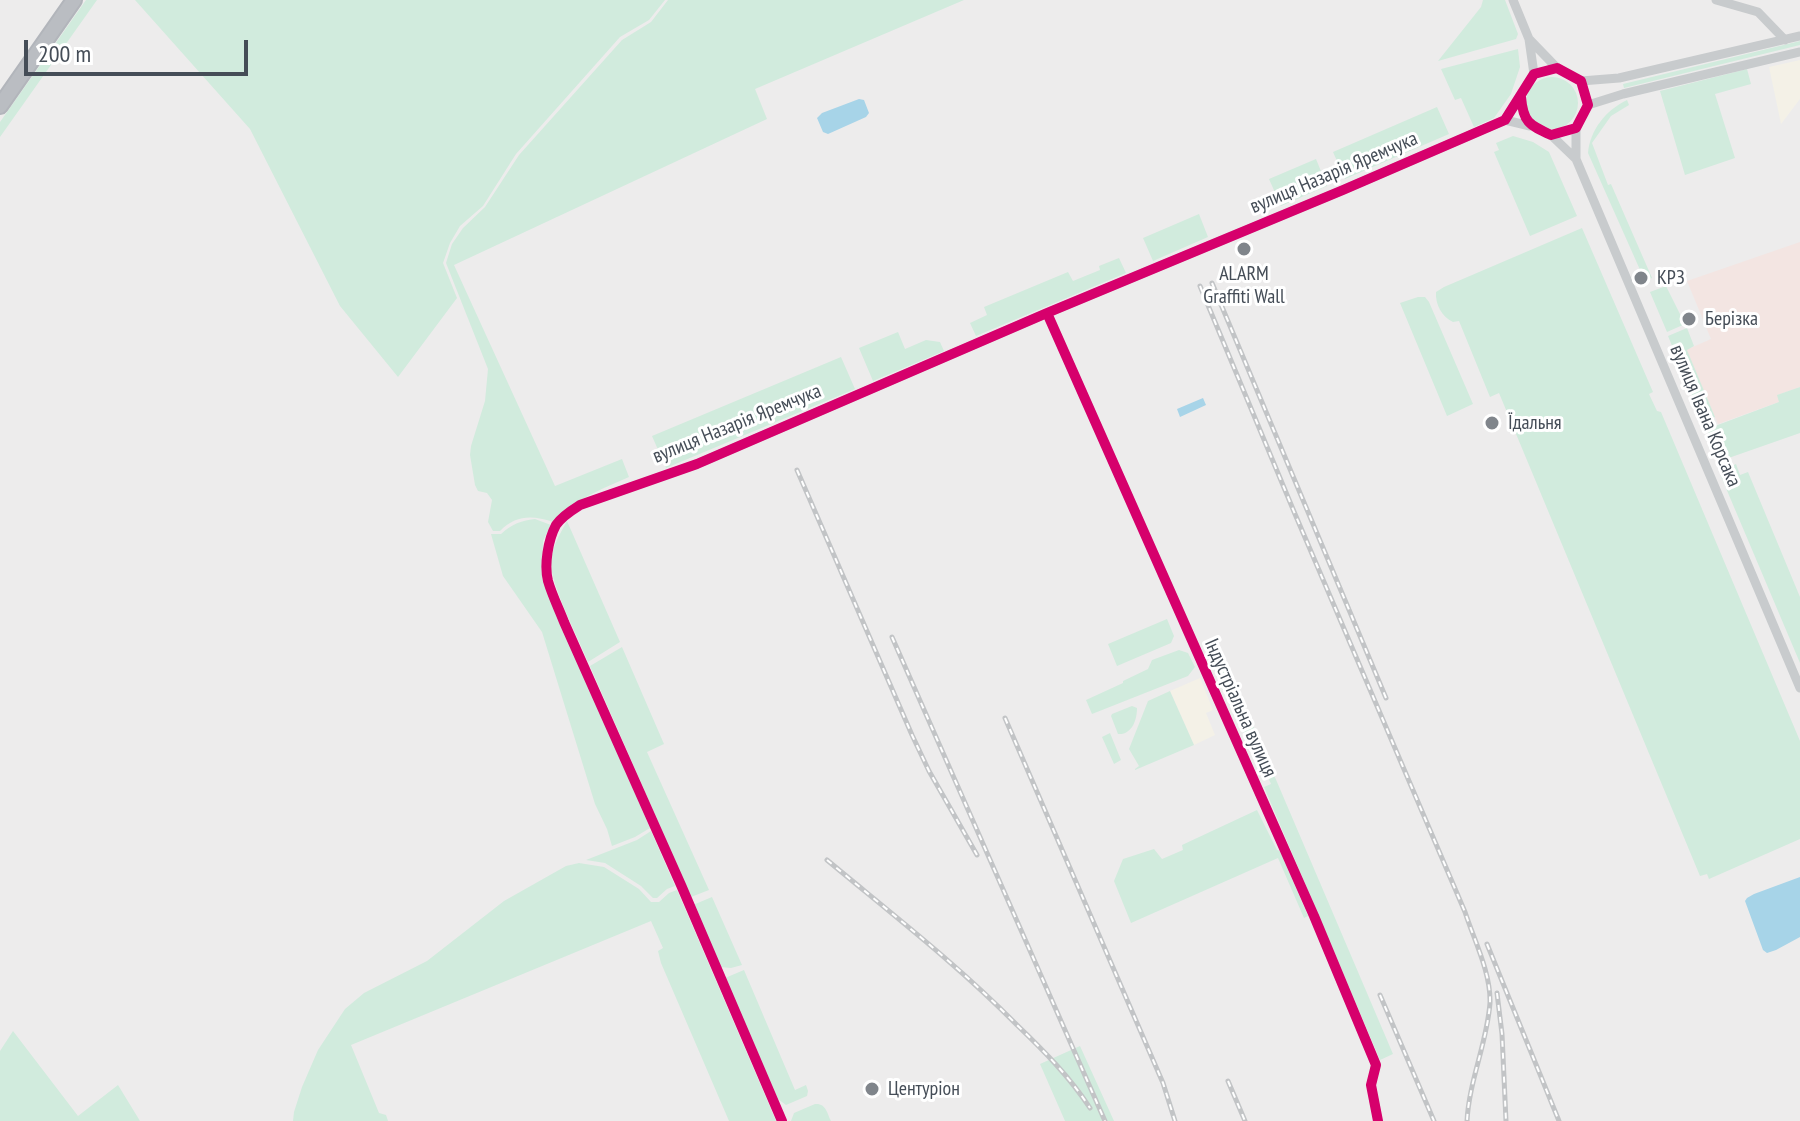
<!DOCTYPE html>
<html>
<head>
<meta charset="utf-8">
<style>
  body { margin:0 }
  #map { position:relative; width:1800px; height:1121px; overflow:hidden; background:#edecec; font-family:"PT Sans Narrow",sans-serif }
  canvas { display:block }
  .scale { position:absolute; left:24px; top:40px; width:224px; height:36px; box-sizing:border-box; border:4px solid #454d57; border-top:0; padding-left:10px; font-size:24px; line-height:28px; white-space:nowrap; color:#454d57; -webkit-text-stroke:6px #fff; paint-order:stroke }
</style>
</head>
<body>
<div id="map">
<canvas width="1800" height="1121"></canvas>
<div class="scale">200 m</div>
</div>
<script>
const g = document.querySelector('canvas').getContext('2d');
g.lineJoin = 'round';
function paint(path, color) {
  g.fillStyle = color;
  g.fill(path, 'evenodd');
}
function strokePath(path, color, width, dash) {
  g.strokeStyle = color;
  g.lineWidth = width;
  g.lineCap = dash ? 'butt' : 'round';
  g.setLineDash(dash || []);
  g.stroke(path);
}
function label(font, color, halo, rows, align = 'center') {
  g.font = font + ' "PT Sans Narrow",sans-serif';
  g.lineWidth = 6;
  g.setLineDash([]);
  g.textBaseline = 'middle';
  g.strokeStyle = halo;
  g.fillStyle = color;
  for (const [text, x, y, turn = 0] of rows) {
    g.save();
    g.translate(x, y);
    g.rotate((+turn || 0) * Math.PI / 180);
    g.textAlign = isNaN(turn) ? turn : align;
    if (halo) g.strokeText(text, 0, 0);
    g.fillText(text, 0, 0);
    g.restore();
  }
}
const commercial = new Path2D(`
  M 1800,60 L 1800,99 L 1781,124 L 1769,67 Z
  M 1200,678 L 1213,710 L 1206,713 L 1215,735 L 1194,745 L 1170,691 Z`);
const medical = new Path2D(`
  M 1800,242 L 1800,387 L 1778,395 L 1779,402 L 1718,424 L 1686,350 L 1711,339 L 1687,281 Z`);
const green = new Path2D(`
  M 86,0 L 97,0 L 0,137 L 0,122 Z
  M 135,0 L 665,0 L 649,20 L 620,37 L 516,154 L 483,206 L 460,226 L 450,243 L 443,263 L 457,298 L 398,377 L 340,306 L 250,129 Z
  M 668,0 L 964,0 L 755,89 L 767,119 L 454,265 L 555,486 L 622,459 L 629,477 C 602,489 573,500 553,522 C 532,515 516,515 500,531 L 493,531 L 488,522 L 492,500 L 487,493 L 478,491 L 475,485 L 470,455 L 471,446 L 485,401 L 488,369 L 446,263 L 452,244 L 463,228 L 485,207 L 519,155 L 622,40 L 651,22 Z
  M 1483,0 L 1505,0 L 1518,34 L 1516,39 L 1438,61 L 1481,7 Z
  M 1800,41 L 1800,45 L 1624,88 L 1623,84 Z
  M 1518,49 L 1520,67 L 1511,94 L 1494,118 L 1474,127 L 1461,98 L 1455,100 L 1441,69 Z
  M 1747,69 L 1751,84 L 1715,94 L 1735,158 L 1685,175 L 1660,91 Z
  M1526 103a26 26 0 1 1 52 0a26 26 0 1 1-52 0Z
  M 1627,100 L 1629,105 L 1611,116 L 1592,143 L 1608,185 L 1611,184 L 1652,278 L 1645,281 L 1588,153 C 1590,130 1606,110 1627,100 Z
  M 1437,107 L 1449,134 L 1345,179 L 1333,152 Z
  M 1513,136 L 1533,142 L 1549,152 L 1577,216 L 1530,236 L 1494,152 L 1499,150 L 1496,143 Z
  M 1316,159 L 1327,186 L 1281,206 L 1269,179 Z
  M 1199,214 L 1208,237 L 1153,261 L 1143,238 Z
  M 1582,228 L 1653,392 L 1649,394 L 1657,411 L 1661,412 L 1800,741 L 1800,839 L 1709,879 L 1707,874 L 1700,876 L 1499,393 L 1490,397 L 1459,321 L 1453,322 C 1442,317 1435,304 1436,292 L 1444,287 Z
  M 1119,258 L 1126,273 L 976,336 L 970,323 L 987,315 L 984,307 L 1068,272 L 1073,281 L 1100,270 L 1099,266 Z
  M 1666,286 L 1685,324 L 1667,332 L 1650,292 Z
  M 1418,297 L 1425,297 L 1429,302 L 1473,404 L 1447,416 L 1400,303 Z
  M 1687,328 L 1694,346 L 1687,350 L 1715,417 L 1703,422 L 1668,336 Z
  M 898,332 L 905,349 L 926,340 L 940,342 L 944,351 L 873,381 L 859,348 Z
  M 841,357 L 855,389 L 666,468 L 652,436 Z
  M 1800,387 L 1800,433 L 1720,461 L 1707,429 L 1779,402 L 1777,395 Z
  M 1736,464 L 1740,475 L 1748,472 L 1800,597 L 1800,663 L 1720,474 L 1725,469 Z
  M 535,519 L 551,525 L 543,541 L 542,578 L 650,828 L 635,837 L 612,846 L 607,829 L 595,804 L 542,632 L 503,576 L 491,534 L 501,534 C 512,524 520,521 535,519 Z
  M 567,521 L 620,642 L 588,662 C 579,639 550,584 551,562 C 552,546 560,534 567,521 Z
  M 1167,619 L 1174,636 L 1171,643 L 1117,666 L 1108,644 Z
  M 1203,645 L 1225,660 L 1393,1054 L 1380,1060 L 1264,787 L 1271,784 L 1254,745 L 1239,727 Z
  M 622,647 L 664,744 L 647,752 L 709,890 L 691,897 L 590,666 Z
  M 1179,650 L 1188,653 L 1195,667 L 1188,676 L 1092,714 L 1086,700 L 1123,683 L 1123,681 L 1148,669 L 1152,660 Z
  M 1170,691 L 1194,745 L 1135,770 L 1135,769 L 1139,766 L 1129,749 L 1148,701 Z
  M 1132,706 L 1137,708 C 1137,720 1132,735 1118,734 L 1111,716 L 1112,714 Z
  M 1110,733 L 1121,760 L 1114,764 L 1102,737 Z
  M 1257,810 L 1277,850 L 1280,851 L 1308,916 L 1304,918 L 1278,858 L 1131,923 L 1114,881 L 1123,859 L 1154,849 L 1162,859 L 1183,850 L 1182,845 Z
  M 651,831 L 675,886 L 667,889 L 657,898 L 653,898 L 641,886 L 605,863 L 586,860 L 637,840 Z
  M 579,863 L 604,867 L 639,889 L 651,902 L 659,902 L 669,893 L 677,890 L 776,1121 L 729,1121 L 661,963 L 658,951 L 663,948 L 651,921 L 351,1045 L 379,1113 L 386,1115 L 388,1121 L 293,1121 L 294,1112 L 302,1087 L 318,1050 L 345,1009 L 364,993 L 427,961 L 504,901 L 566,866 Z
  M 712,897 L 742,965 L 731,968 L 720,967 L 693,905 Z
  M 744,970 L 795,1090 L 806,1085 L 808,1091 L 807,1096 L 786,1105 L 778,1099 L 725,978 Z
  M 13,1031 L 78,1116 L 118,1085 L 140,1121 L 0,1121 L 0,1051 Z
  M 1080,1046 L 1114,1121 L 1065,1121 L 1040,1064 Z
  M 815,1104 C 826,1103 827,1113 831,1121 L 791,1121 L 794,1113 Z`);
const water = new Path2D(`
  M 859,99 L 864,100 L 869,113 L 866,117 L 828,134 L 823,132 L 817,118 L 822,113 Z
  M 1203,398 L 1206,405 L 1180,417 L 1177,409 Z
  M 1800,877 L 1800,937 L 1776,950 L 1767,953 L 1763,950 L 1745,901 L 1747,898 L 1754,894 Z`);
const minor = new Path2D(`
  M 1513,0 L 1529,39 L 1534,74
  M 1716,0 L 1758,12 L 1785,40
  M 1529,39 L 1557,68
  M 1581,81 L 1619,78 L 1800,36
  M 1588,105 L 1623,94 L 1800,52
  M 1505,120 L 1530,126
  M 1576,128 L 1576,159 L 1800,688
  M 1551,135 L 1576,159
  M 1047,313 L 1314,916 L 1376,1065 L 1371,1085 L 1378,1121
  M 782,1121 L 681,885 L 564,622 C 559,609 552,595 548,581 C 544,565 548,540 556,525 C 562,516 572,510 580,505 L 697,464 L 1047,313 L 1343,190 L 1505,120 L 1534,74 L 1557,68 L 1581,81 L 1588,105 L 1576,128 L 1551,135 C 1529,125 1523,122 1521,97`);
const highway = new Path2D(`
  M 0,106 L 74,0`);
const rail = new Path2D(`
  M 1212,283 L 1386,698
  M 1200,286 L 1295,514 L 1465,912 C 1474,940 1491,973 1490,1003 C 1487,1043 1469,1081 1467,1121
  M 797,470 L 912,735 L 929,771 L 977,855
  M 892,637 L 1105,1121
  M 1005,718 L 1163,1083 L 1175,1121
  M 827,860 C 892,914 958,965 1017,1025 C 1044,1051 1069,1076 1090,1108
  M 1487,944 L 1559,1121
  M 1497,993 L 1502,1034 L 1506,1121
  M 1380,995 L 1434,1121
  M 1228,1081 L 1245,1121`);
const cycleway = new Path2D(`
  M 1047,313 L 1314,916 L 1376,1065 L 1371,1085 L 1378,1121
  M 782,1121 L 681,885 L 564,622 C 559,609 552,595 548,581 C 544,565 548,540 556,525 C 562,516 572,510 580,505 L 697,464 L 1047,313 L 1343,190 L 1505,120 L 1534,74 L 1557,68 L 1581,81 L 1588,105 L 1576,128 L 1551,135 C 1529,125 1523,122 1521,97`);
const markers = [
  [1244,249,8,"#80858b"],
  [1641,278,8,"#80858b"],
  [1689,319,8,"#80858b"],
  [1492,423,8,"#80858b"],
  [872,1089,8,"#80858b"]
];
const streetNames = [
  ["вулиця Назарія Яремчука",1334,173,-23],
  ["вулиця Івана Корсака",1705,416,67],
  ["вулиця Назарія Яремчука",737,424,-22],
  ["Індустріальна вулиця",1240,708,66]
];
const poiNames = [
  ["ALARM",1244,274,"center"],
  ["Graffiti Wall",1244,297,"center"],
  ["КРЗ",1657,278],
  ["Берізка",1705,319],
  ["Їдальня",1508,423],
  ["Центуріон",888,1089]
];
paint(commercial, '#f4f1e7');
paint(medical, '#f3e5e2');
paint(green, '#d1ebdd');
paint(water, '#a7d4e8');
strokePath(highway, '#b2b5bb', 18);
strokePath(minor, '#c8cbcd', 9);
strokePath(highway, '#babdc2', 14);
strokePath(rail, '#c2c4c6', 5);
strokePath(rail, '#fff', 2, [6]);
strokePath(cycleway, '#d6006c', 10);
for (const [x, y, r, color] of markers) {
  const dot = new Path2D();
  dot.arc(x, y, r, 0, 2 * Math.PI);
  g.fillStyle = color;
  g.fill(dot);
  strokePath(dot, '#fff', 3);
}
label('20px', '#454d57', '#fff', streetNames);
label('20px', '#454d57', '#fff', poiNames, 'left');
</script>
</body>
</html>
